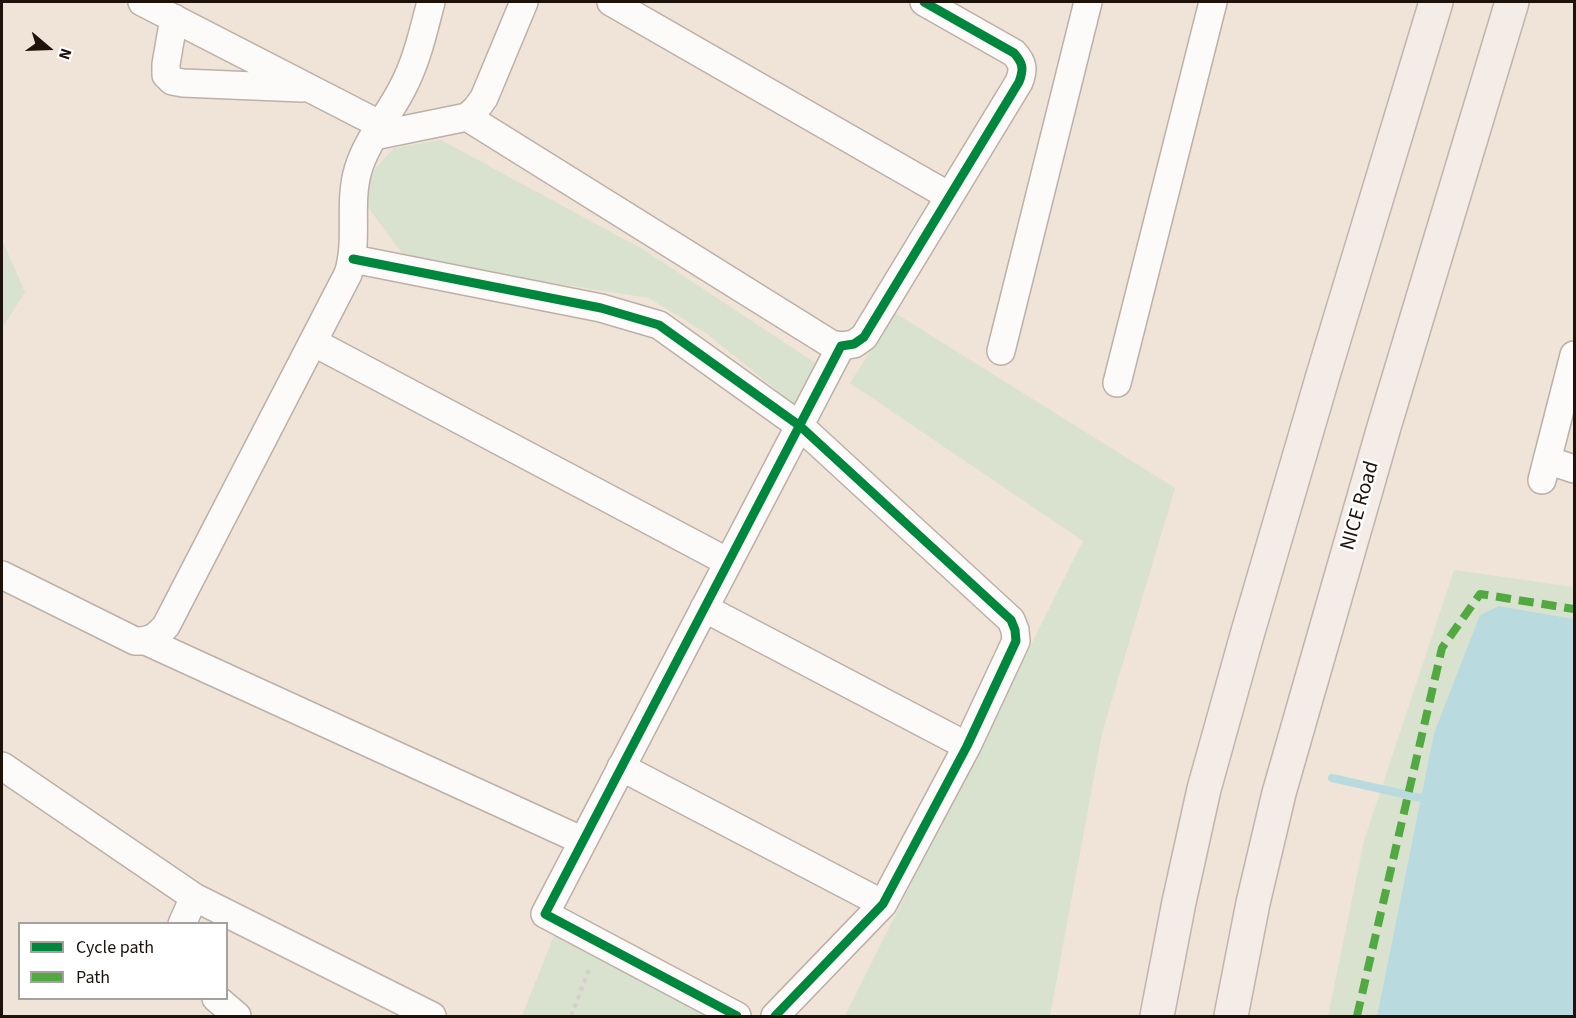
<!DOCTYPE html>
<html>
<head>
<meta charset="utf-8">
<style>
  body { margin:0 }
  #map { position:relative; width:1576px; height:1018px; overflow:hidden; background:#f0e3d8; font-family:"Source Sans 3",sans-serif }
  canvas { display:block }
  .frame { position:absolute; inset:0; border:3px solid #1e130a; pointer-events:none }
  .legend { position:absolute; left:18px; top:922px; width:210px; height:78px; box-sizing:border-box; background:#fff; border:2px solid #a5a19d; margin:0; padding:8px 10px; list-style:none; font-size:18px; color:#1e130a }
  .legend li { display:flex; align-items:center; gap:12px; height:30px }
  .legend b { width:30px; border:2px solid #a5a19d }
  .north { position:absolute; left:18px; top:18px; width:60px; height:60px; -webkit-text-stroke:4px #fff; paint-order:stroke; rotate:109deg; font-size:16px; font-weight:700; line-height:24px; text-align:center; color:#1e130a }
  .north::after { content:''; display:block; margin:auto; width:21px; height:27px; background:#1e130a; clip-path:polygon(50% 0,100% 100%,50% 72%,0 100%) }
</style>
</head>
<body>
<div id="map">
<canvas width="1576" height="1018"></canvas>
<div class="frame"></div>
<ul class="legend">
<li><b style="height:8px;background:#00873e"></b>Cycle path</li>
<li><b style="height:8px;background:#52a841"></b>Path</li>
</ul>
<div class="north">N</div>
</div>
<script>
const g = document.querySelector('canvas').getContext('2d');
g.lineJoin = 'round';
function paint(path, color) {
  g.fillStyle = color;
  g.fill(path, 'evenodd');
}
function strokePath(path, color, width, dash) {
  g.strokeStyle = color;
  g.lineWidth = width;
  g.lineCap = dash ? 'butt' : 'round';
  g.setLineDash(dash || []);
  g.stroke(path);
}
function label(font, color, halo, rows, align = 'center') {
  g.font = font + ' "Source Sans 3",sans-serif';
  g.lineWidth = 5;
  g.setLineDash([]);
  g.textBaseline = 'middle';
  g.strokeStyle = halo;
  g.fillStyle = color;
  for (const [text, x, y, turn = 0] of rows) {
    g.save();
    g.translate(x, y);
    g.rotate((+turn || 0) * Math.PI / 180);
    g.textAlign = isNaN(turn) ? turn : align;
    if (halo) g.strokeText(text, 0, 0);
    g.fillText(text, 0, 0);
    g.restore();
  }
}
const green = new Path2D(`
  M 441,140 L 644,250 L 817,364 L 795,405 L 706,333 L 649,298 L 407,260 L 367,206 L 367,178 L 394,148 Z
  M 2,240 L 25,292 L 2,328 Z
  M 895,313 L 1175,488 L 1102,733 L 1050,1016 L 845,1016 L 1083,541 L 850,383 Z
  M 1454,570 L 1574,587 L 1574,619 L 1499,606 L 1434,733 L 1377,1016 L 1328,1016 L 1364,841 Z
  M 556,931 L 715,1016 L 522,1016 Z`);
const water = new Path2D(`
  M 1499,606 L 1574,619 L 1574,1016 L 1377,1016 L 1434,733 L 1480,615 Z`);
const stream = new Path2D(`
  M 1332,778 L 1430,800`);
const path = new Path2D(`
  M 571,1016 L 590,967`);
const minor = new Path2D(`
  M 142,2 L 381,125
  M 611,2 L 949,196
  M 174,18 L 166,64 L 166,75 L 172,81 L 183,83 L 302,88
  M 467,117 L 831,344 L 841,346
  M 374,136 L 467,117 L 476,109 L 484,98 L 524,2
  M 353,259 L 601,308 L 659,325 L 800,426 L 1011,620 L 1015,630 L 1016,641 L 967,746 L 883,904 L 775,1016
  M 313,342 L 728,562
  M 1001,351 L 1088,2
  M 1117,383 L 1213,2
  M 1547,460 L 1574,469
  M 1542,480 L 1574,355
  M 2,575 L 135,641 C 150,642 156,637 166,626 L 348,274 C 359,240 348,204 358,170 C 367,140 388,116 402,89 C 417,61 423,32 431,2
  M 704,608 L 967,746
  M 148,642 L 583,841
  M 2,766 L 194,897 L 432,1016
  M 621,767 L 883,904
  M 182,924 L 194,897
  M 216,998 L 237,1016
  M 737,1016 L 545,914 L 841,346 L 854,344 L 864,337 L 1019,82 C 1024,69 1023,63 1014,53 L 924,2`);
const highway = new Path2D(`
  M 1157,1016 L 1179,902 L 1204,789 L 1247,635 L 1324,372 L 1436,2
  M 1231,1016 L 1253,903 L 1279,793 L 1384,427 L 1512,2`);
const quiet = new Path2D(`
  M 1357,1016 L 1442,648 L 1480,594 L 1574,609`);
const cycleway = new Path2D(`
  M 353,259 L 601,308 L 659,325 L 800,426 L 1011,620 L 1015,630 L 1016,641 L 967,746 L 883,904 L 775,1016
  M 737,1016 L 545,914 L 841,346 L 854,344 L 864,337 L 1019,82 C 1024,69 1023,63 1014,53 L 924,2`);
const streetNames = [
  ["NICE Road",1361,506,-74]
];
paint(green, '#d8e2ce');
paint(water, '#b9dbdf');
strokePath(stream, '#b9dbdf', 8);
strokePath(minor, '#bcb1a8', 30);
strokePath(highway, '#c1b4ad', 36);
strokePath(path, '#d4d0cd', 4, [4.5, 4.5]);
strokePath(minor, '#fdfbf9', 27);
strokePath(highway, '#f3ece7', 33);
strokePath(quiet, '#52a841', 8, [15, 8]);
strokePath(cycleway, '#00873e', 9);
label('21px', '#1e130a', '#fff', streetNames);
</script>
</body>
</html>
